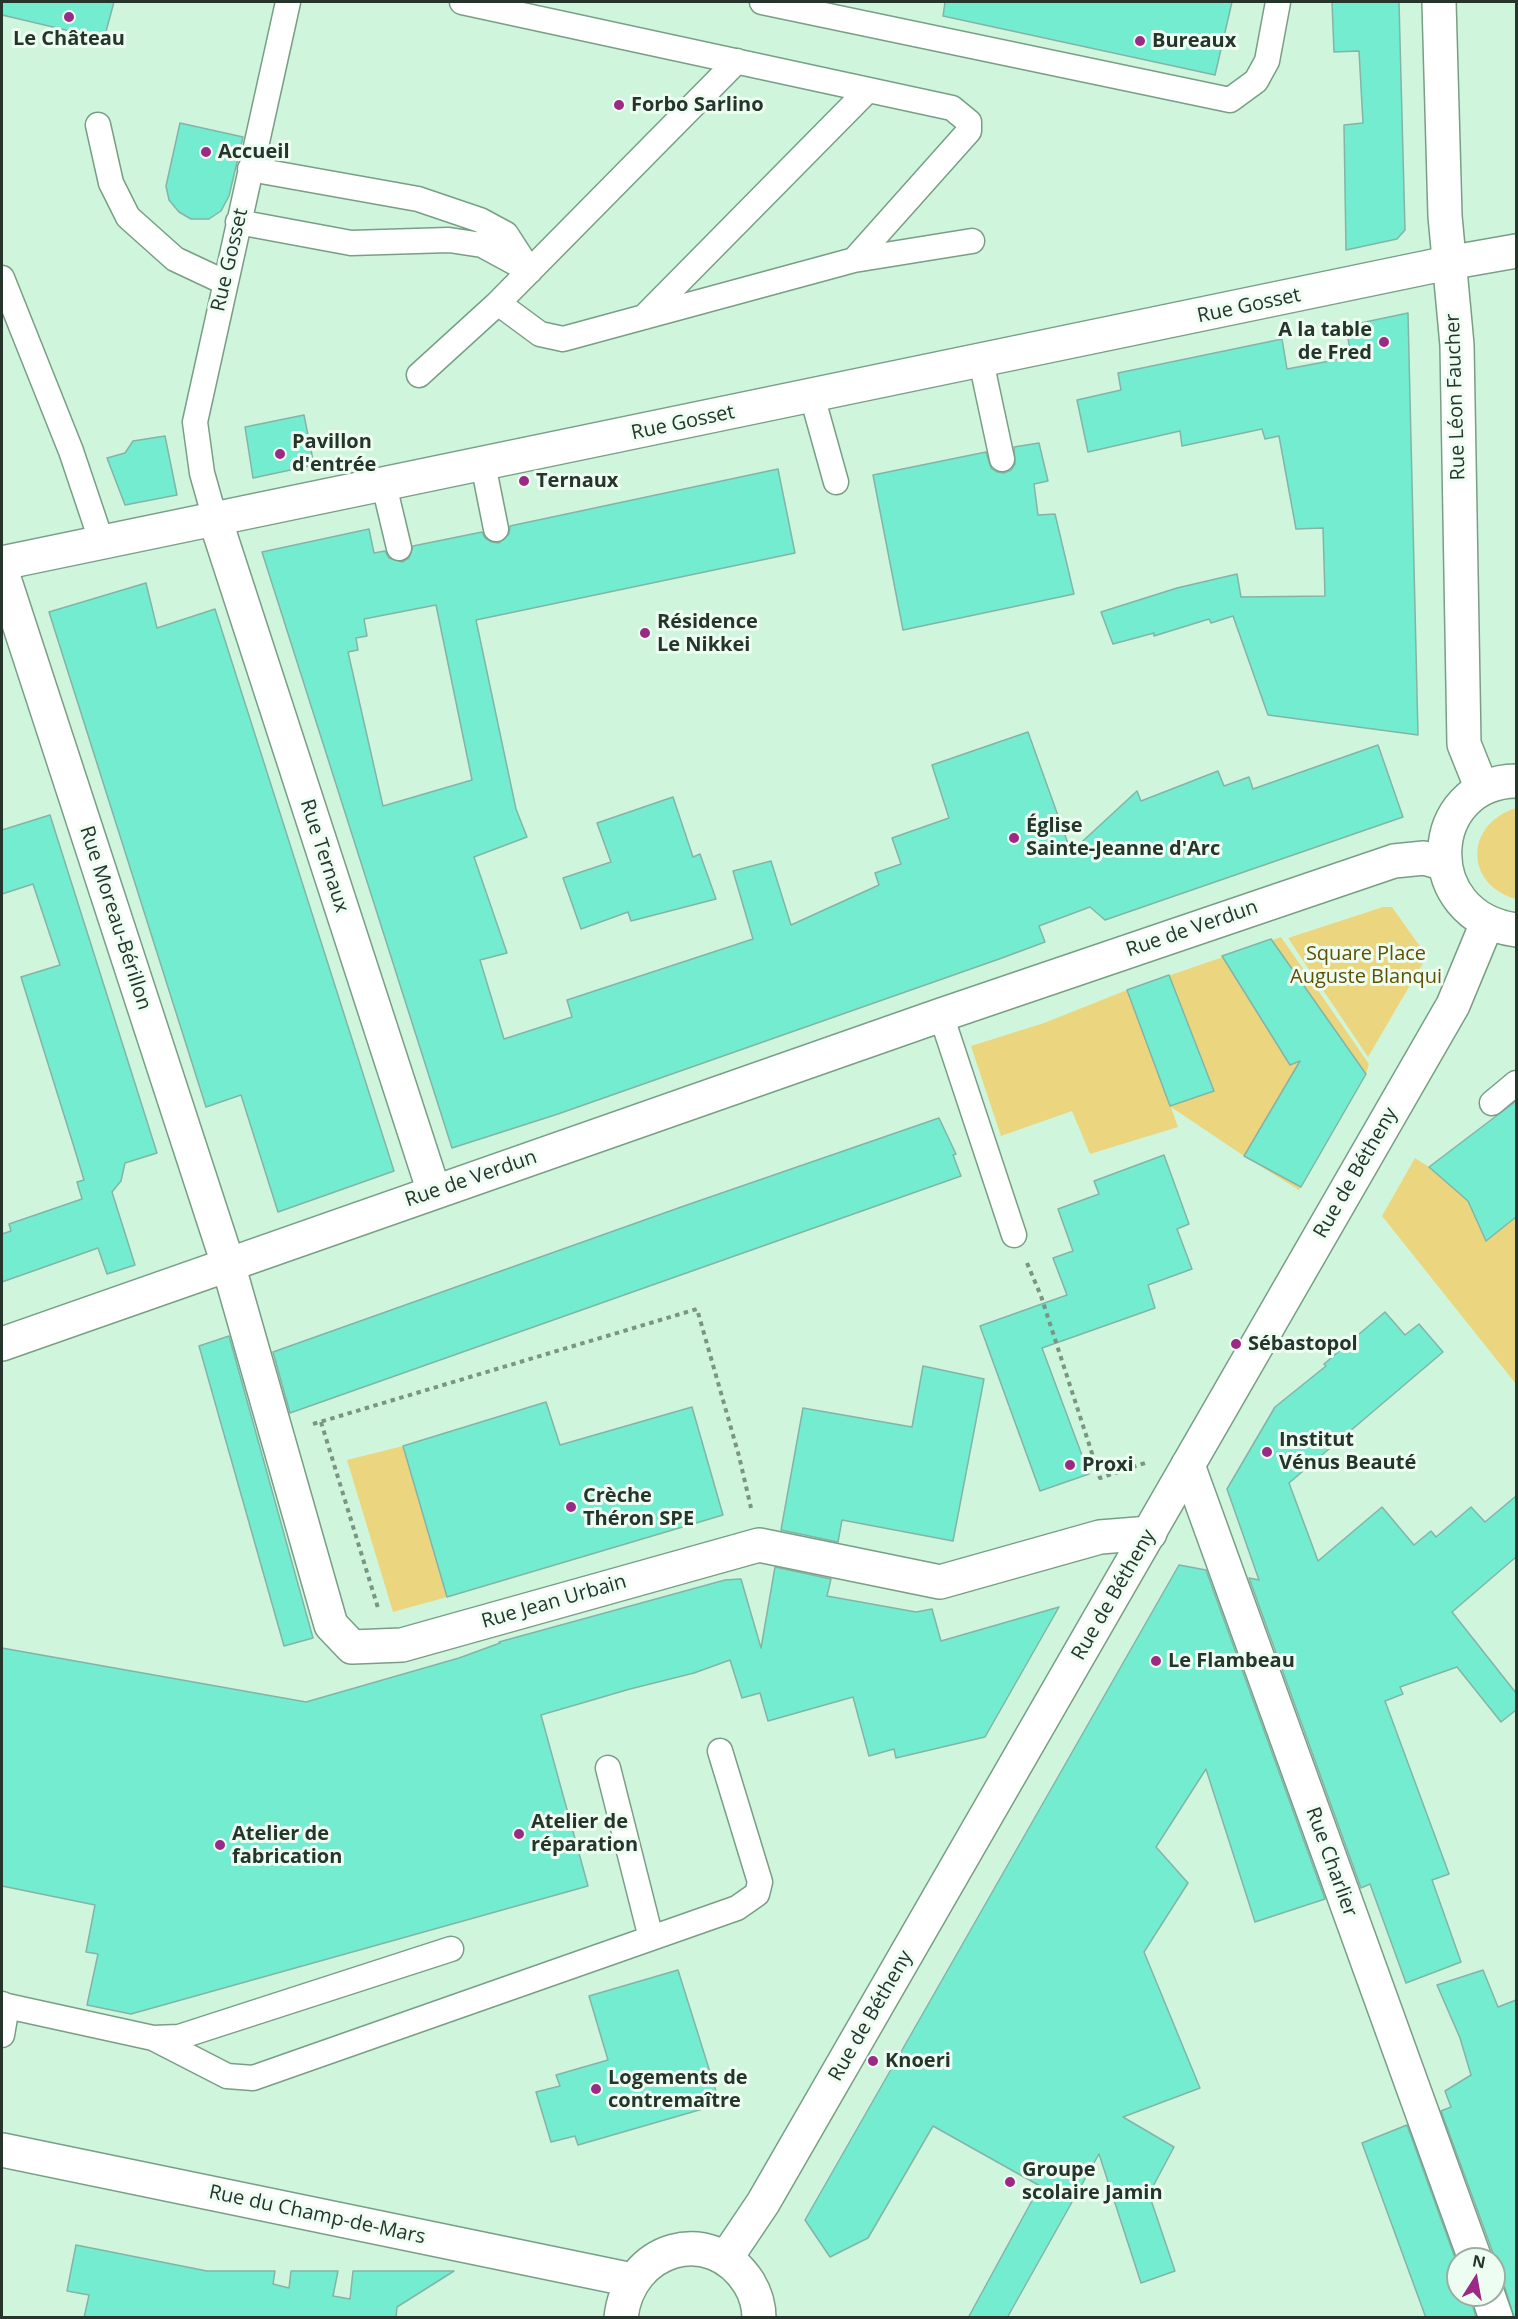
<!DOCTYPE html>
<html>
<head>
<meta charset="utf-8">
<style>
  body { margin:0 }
  #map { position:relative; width:1518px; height:2319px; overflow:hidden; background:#cff6dc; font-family:"Open Sans",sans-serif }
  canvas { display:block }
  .frame { position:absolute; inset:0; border:3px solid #26352b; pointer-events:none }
  .north { position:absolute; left:1446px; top:2247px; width:60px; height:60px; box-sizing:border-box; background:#eefdf2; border:2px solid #9eada2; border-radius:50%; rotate:11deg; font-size:16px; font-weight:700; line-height:24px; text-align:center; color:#26352b }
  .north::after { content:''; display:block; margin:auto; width:21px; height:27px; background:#9b2a87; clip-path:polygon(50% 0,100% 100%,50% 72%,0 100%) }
</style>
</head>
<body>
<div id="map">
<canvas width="1518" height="2319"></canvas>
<div class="frame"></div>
<div class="north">N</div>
</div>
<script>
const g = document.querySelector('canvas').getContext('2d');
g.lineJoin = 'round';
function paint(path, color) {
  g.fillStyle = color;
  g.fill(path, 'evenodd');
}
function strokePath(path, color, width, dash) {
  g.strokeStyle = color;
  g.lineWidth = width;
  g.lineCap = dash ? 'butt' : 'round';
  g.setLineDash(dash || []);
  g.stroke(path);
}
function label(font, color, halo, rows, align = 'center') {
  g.font = font + ' "Open Sans",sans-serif';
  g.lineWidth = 6;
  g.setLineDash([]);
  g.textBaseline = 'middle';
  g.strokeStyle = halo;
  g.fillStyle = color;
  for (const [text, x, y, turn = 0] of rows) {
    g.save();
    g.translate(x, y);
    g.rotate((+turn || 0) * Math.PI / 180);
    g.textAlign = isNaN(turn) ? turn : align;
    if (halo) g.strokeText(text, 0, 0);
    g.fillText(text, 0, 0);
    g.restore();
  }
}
const green = new Path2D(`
  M 1516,808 L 1516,899 C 1464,884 1465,824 1516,808 Z
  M 1383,907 L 1392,907 L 1424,952 L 1426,958 L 1368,1057 L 1288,938 Z
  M 1281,937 L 1369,1064 L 1366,1074 L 1299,1190 L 1244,1156 L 1171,1107 L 1178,1127 L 1090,1154 L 1072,1111 L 1001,1136 L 971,1046 L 1044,1023 L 1127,990 Z
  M 1415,1158 L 1429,1167 L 1473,1204 L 1470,1207 L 1486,1241 L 1516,1217 L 1516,1384 L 1382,1216 Z
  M 403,1446 L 447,1597 L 393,1612 L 347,1460 Z`);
const building = new Path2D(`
  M 2,2 L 114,2 L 104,39 L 2,15 Z
  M 945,2 L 1232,2 L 1215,75 L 943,16 Z
  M 1332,2 L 1399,2 L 1405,230 L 1397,239 L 1346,250 L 1344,125 L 1363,123 L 1359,51 L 1334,52 Z
  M 180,123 L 243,137 L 229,196 L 221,211 L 209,219 L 191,219 L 179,212 L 169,200 L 166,186 Z
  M 1408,313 L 1418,735 L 1268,715 L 1233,616 L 1211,623 L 1209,619 L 1154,636 L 1154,633 L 1113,644 L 1101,612 L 1177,588 L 1237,574 L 1241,597 L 1325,596 L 1323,528 L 1296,529 L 1279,436 L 1265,439 L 1262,429 L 1182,446 L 1180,431 L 1088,452 L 1077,400 L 1121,390 L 1118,373 L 1282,339 L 1287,369 L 1351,357 L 1346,326 Z
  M 304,415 L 314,465 L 253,478 L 245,427 Z
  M 165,436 L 177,495 L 125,505 L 107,458 L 125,453 L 133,441 Z
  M 1039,443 L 1048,481 L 1034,484 L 1038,515 L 1055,514 L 1074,594 L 903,630 L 873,475 L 986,452 L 991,468 L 997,472 L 1004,473 L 1011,470 L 1015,464 L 1014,447 Z
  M 778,469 L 795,553 L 476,620 L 516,809 L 527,837 L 474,857 L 507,953 L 480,960 L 504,1039 L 572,1017 L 567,1000 L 753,939 L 733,871 L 771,861 L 791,925 L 879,885 L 875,873 L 901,864 L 892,838 L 949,818 L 932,765 L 1028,732 L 1071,852 L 1137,791 L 1141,801 L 1218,771 L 1224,786 L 1249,777 L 1253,789 L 1378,745 L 1403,817 L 1105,920 L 1090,907 L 1039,926 L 1045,942 L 1002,958 L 558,1114 L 452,1148 L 262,552 L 369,529 L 374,553 L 385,551 L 389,558 L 402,562 L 409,558 L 413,546 L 482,532 L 485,538 L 491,542 L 499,543 L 509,534 L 510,526 ZM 436,605 L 472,780 L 383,806 L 348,652 L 358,650 L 356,638 L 367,636 L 364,619 Z
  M 146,583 L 157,628 L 215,609 L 394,1171 L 278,1212 L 241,1095 L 206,1107 L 49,612 Z
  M 673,797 L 693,857 L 700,854 L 716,899 L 631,921 L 628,912 L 581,929 L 563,878 L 611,862 L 597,823 Z
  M 50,815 L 157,1153 L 125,1163 L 121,1181 L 112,1192 L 135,1265 L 107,1274 L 98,1248 L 2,1282 L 2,1234 L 11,1231 L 9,1224 L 82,1199 L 77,1182 L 84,1180 L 74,1147 L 21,977 L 60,965 L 33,884 L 2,894 L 2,830 Z
  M 1271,939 L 1366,1074 L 1301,1187 L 1244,1156 L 1300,1061 L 1290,1065 L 1222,956 Z
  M 1169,975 L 1214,1091 L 1170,1106 L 1127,990 Z
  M 1516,1101 L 1516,1217 L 1486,1241 L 1468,1201 L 1429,1167 Z
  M 939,1118 L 956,1154 L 953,1155 L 961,1176 L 290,1413 L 273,1352 L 684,1206 Z
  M 1164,1155 L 1189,1224 L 1177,1229 L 1192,1269 L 1148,1285 L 1155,1308 L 1042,1348 L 1089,1474 L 1040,1491 L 980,1326 L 1067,1295 L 1053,1258 L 1073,1251 L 1058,1209 L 1099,1194 L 1094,1181 Z
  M 1385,1312 L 1405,1335 L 1419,1324 L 1443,1352 L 1289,1483 L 1318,1561 L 1382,1507 L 1414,1545 L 1431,1531 L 1436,1537 L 1471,1507 L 1485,1522 L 1516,1496 L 1516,1557 L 1452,1612 L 1516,1693 L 1516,1710 L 1501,1722 L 1457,1667 L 1400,1687 L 1403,1694 L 1385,1701 L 1449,1874 L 1432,1880 L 1461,1962 L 1406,1983 L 1370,1884 L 1361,1888 L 1249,1578 L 1259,1580 L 1227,1489 L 1275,1407 L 1326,1366 L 1324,1364 Z
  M 229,1336 L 313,1638 L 284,1646 L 199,1346 Z
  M 923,1366 L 984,1379 L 953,1541 L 842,1520 L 838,1542 L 781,1530 L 803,1408 L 912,1427 Z
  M 546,1402 L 560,1445 L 692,1407 L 723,1515 L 447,1597 L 403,1446 Z
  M 1179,1565 L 1206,1570 L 1325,1899 L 1255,1922 L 1206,1769 L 1156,1847 L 1188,1883 L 1144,1952 L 1200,2088 L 1123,2117 L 1174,2147 L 1149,2194 L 1175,2271 L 1141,2283 L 1099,2154 L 1007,2318 L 968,2318 L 1040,2186 L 933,2126 L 868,2238 L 830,2257 L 805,2220 Z
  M 775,1567 L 831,1579 L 827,1596 L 916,1612 L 932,1609 L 941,1641 L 1059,1607 L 985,1737 L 896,1758 L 894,1749 L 869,1756 L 853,1697 L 768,1721 L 760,1693 L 742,1698 L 730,1660 L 694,1673 L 630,1689 L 541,1715 L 588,1886 L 131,2014 L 87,2005 L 98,1954 L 86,1952 L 95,1905 L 2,1886 L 2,1648 L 306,1702 L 459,1658 L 500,1643 L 499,1642 L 725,1580 L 741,1579 L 761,1648 Z
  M 678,1970 L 720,2104 L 578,2145 L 575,2136 L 551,2142 L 536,2092 L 560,2086 L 556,2075 L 608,2060 L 589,1996 Z
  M 1483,1970 L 1498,2007 L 1516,2000 L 1516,2318 L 1514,2318 L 1505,2288 L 1501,2281 L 1494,2278 L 1493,2253 L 1441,2111 L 1451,2107 L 1445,2091 L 1471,2075 L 1460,2038 L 1437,1985 Z
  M 1407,2125 L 1458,2266 L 1458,2295 L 1470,2295 L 1476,2318 L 1426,2318 L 1362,2143 Z
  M 76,2245 L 207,2271 L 275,2271 L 273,2284 L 289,2288 L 291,2271 L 338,2271 L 333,2296 L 350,2299 L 353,2271 L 454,2271 L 397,2307 L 396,2318 L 84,2318 L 89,2295 L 67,2291 Z`);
const path = new Path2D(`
  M 1027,1263 L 1041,1296 L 1100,1478 L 1145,1463
  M 321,1422 L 378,1608
  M 313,1424 L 697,1309 L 739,1456 L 751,1508`);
const lane = new Path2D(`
  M 462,2 L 952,108 L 969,122 L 969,131 L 854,260 L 563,339 L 540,334 L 498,303 L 737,61
  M 762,2 L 1230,100 L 1256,81 L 1267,61 L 1278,2
  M 98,125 L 111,183 L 128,217 L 175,259 L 224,282
  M 238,222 L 351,243 L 449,240 L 482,245 L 530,271 L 506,234 L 480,220 L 418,199 L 250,169
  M 854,260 L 972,241
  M 2,278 L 71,451 L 102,543
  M 644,317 L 868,90
  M 981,361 L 1002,459
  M 419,375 L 498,303
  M 812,396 L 836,482
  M 483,464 L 496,529
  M 384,485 L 399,548
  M 215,519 L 202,473 L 195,422 L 288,2
  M 941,1015 L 1014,1235
  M 1492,1103 L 1516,1083
  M 608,1768 L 651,1938
  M 2,2004 L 7,2006 L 2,2035
  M 7,2006 L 153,2038 L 179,2037 L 451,1949
  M 153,2038 L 227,2076 L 253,2078 L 737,1908 L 757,1894 L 760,1882 L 720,1751`);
const street = new Path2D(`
  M 215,519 L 434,1192
  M 2,563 L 1448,263
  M 2,572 L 228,1264 L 331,1625 L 352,1647 L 402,1645 L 759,1545 L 940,1582 L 1100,1537 L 1150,1533
  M 2,1344 L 941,1015 L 1394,861 L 1424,858 L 1445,864
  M 1188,1465 L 1475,2259
  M 1488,2295 L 1496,2318
  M 621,2318 C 628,2248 710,2222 749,2283 C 755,2293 759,2306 759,2318`);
const secondary = new Path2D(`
  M 1439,2 L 1445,216 L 1457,345 L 1464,744 L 1482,789
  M 1448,263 L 1516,251
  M 1516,781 C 1426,782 1416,916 1516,930
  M 2,2150 L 632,2280
  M 726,2258 L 763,2203 L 1453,1005 L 1487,923`);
const markers = [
  [69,17,6,"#9b2a87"],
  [1140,41,6,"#9b2a87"],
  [619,105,6,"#9b2a87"],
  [206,152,6,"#9b2a87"],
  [1384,342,6,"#9b2a87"],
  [280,454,6,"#9b2a87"],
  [524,481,6,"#9b2a87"],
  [645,633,6,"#9b2a87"],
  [1014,838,6,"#9b2a87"],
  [1236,1344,6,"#9b2a87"],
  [1267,1452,6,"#9b2a87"],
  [1070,1465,6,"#9b2a87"],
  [571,1507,6,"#9b2a87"],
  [1156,1661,6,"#9b2a87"],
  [519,1834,6,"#9b2a87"],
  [220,1845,6,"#9b2a87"],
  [873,2061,6,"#9b2a87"],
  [596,2089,6,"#9b2a87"],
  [1010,2182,6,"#9b2a87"]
];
const poiNames = [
  ["Le Château",69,39,"center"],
  ["Bureaux",1152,41],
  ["Forbo Sarlino",631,105],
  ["Accueil",218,152],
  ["A la table",1372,330,"right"],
  ["de Fred",1372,353,"right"],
  ["Pavillon",292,442],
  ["d'entrée",292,465],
  ["Ternaux",536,481],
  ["Résidence",657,622],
  ["Le Nikkei",657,645],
  ["Église",1026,826],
  ["Sainte-Jeanne d'Arc",1026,849],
  ["Sébastopol",1248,1344],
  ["Institut",1279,1440],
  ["Vénus Beauté",1279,1463],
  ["Proxi",1082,1465],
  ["Crèche",583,1496],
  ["Théron SPE",583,1519],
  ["Le Flambeau",1168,1661],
  ["Atelier de",531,1822],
  ["réparation",531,1845],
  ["Atelier de",232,1834],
  ["fabrication",232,1857],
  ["Knoeri",885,2061],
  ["Logements de",608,2078],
  ["contremaître",608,2101],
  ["Groupe",1022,2170],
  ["scolaire Jamin",1022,2193]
];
const streetNames = [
  ["Rue Gosset",230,260,-77],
  ["Rue Gosset",1249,306,-12],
  ["Rue Léon Faucher",1456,397,-92],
  ["Rue Gosset",683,423,-12],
  ["Rue Ternaux",324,856,72],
  ["Rue Moreau-Bérillon",115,918,72],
  ["Rue de Verdun",1192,929,-19],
  ["Rue de Bétheny",1356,1173,-60],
  ["Rue de Verdun",471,1179,-19],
  ["Rue de Bétheny",1114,1595,-60],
  ["Rue Jean Urbain",554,1602,-16],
  ["Rue Charlier",1331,1862,70],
  ["Rue de Bétheny",871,2016,-60],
  ["Rue du Champ-de-Mars",317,2215,12]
];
const parkNames = [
  ["Square Place",1366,954],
  ["Auguste Blanqui",1366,977]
];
paint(green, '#ebd67f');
paint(building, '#73ecd0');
strokePath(building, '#84b4a7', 1.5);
strokePath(lane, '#799e86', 27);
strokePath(street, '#799e86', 36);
strokePath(secondary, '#799e86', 36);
strokePath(path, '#7a9583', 4, [4.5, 4.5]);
strokePath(lane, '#fff', 24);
strokePath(street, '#fff', 33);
strokePath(secondary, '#fff', 33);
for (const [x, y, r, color] of markers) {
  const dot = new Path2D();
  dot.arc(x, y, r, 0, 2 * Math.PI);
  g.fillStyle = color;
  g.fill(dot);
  strokePath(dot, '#eefdf2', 2);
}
label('bold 20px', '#26352b', '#eefdf2', poiNames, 'left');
label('20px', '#26352b', '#eefdf2', streetNames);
label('20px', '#605002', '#eefdf2', parkNames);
</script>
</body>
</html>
